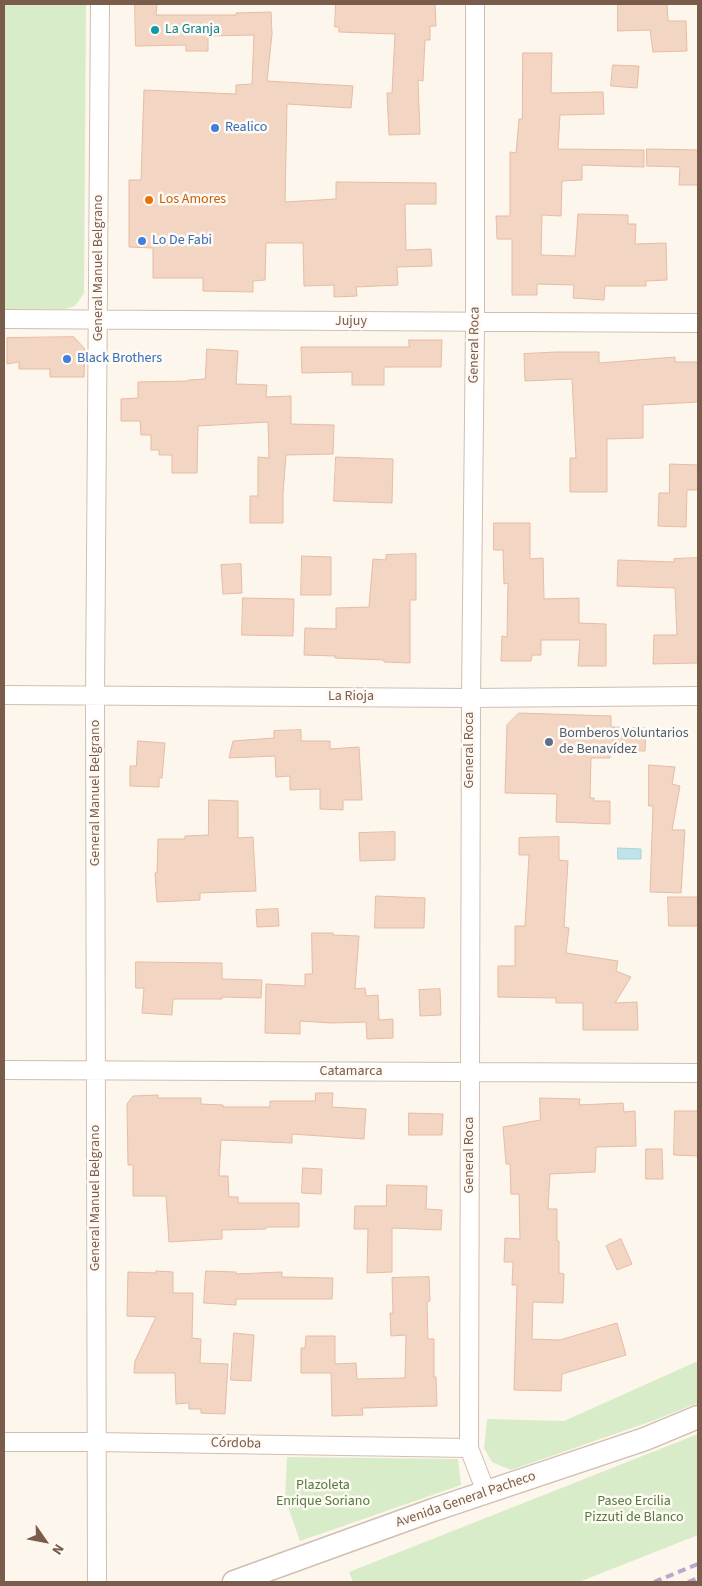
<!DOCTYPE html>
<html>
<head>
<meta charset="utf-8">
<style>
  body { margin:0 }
  #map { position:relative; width:702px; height:1586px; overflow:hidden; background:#fdf6ec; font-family:"Source Sans 3",sans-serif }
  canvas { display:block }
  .frame { position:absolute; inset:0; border:5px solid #7a5c4d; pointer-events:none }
  .north { position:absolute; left:20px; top:1516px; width:50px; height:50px; -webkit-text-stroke:4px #fffaf3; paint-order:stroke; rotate:123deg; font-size:14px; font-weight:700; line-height:20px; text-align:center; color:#7a5c4d }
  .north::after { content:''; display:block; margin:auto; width:18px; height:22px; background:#7a5c4d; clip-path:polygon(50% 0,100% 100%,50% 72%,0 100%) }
</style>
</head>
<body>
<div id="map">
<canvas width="702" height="1586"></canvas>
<div class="frame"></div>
<div class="north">N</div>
</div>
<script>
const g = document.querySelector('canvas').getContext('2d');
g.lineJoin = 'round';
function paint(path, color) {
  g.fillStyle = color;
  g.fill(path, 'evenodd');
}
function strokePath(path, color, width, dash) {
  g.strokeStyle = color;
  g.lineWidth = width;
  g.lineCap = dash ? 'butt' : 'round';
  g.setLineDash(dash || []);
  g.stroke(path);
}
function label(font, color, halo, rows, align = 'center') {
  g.font = font + ' "Source Sans 3",sans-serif';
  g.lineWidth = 5;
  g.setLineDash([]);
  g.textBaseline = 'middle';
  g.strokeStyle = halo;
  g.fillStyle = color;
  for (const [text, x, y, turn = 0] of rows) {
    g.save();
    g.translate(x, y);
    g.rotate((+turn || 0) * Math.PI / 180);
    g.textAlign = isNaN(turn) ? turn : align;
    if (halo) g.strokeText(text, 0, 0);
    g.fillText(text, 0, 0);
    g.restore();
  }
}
const green = new Path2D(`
  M 4,4 L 86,4 L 84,293 L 75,306 L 65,309 L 4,309 Z
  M 698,1361 L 698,1403 L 655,1420 L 511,1470 L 492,1462 L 484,1448 L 487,1419 L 564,1421 Z
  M 698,1434 L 698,1535 L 579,1582 L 353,1582 L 349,1572 Z
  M 287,1457 L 458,1459 L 461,1485 L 300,1541 L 285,1498 Z`);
const water = new Path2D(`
  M 618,848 L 641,849 L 641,859 L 618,859 Z`);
const building = new Path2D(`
  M 135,4 L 157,4 L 156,15 L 236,15 L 236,13 L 271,12 L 272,34 L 267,81 L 353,86 L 351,108 L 287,104 L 285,202 L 336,199 L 336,182 L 436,183 L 436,204 L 405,204 L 406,250 L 431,249 L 432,266 L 397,267 L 398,285 L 356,287 L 357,296 L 334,297 L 334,285 L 304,286 L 303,243 L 266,243 L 265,280 L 253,281 L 253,292 L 203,291 L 203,278 L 153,278 L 153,248 L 129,247 L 129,180 L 141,180 L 144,90 L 236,94 L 236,85 L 252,84 L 254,35 L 208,36 L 208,51 L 186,51 L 186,45 L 136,46 Z
  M 336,4 L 435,4 L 436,26 L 430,26 L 430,40 L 425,40 L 423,81 L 418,80 L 420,134 L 389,135 L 387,93 L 392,93 L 395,34 L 339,32 L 339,27 L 335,27 Z
  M 618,4 L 667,4 L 668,21 L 686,21 L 687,51 L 653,52 L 650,30 L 618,31 Z
  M 523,53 L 552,53 L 551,93 L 603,92 L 604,114 L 560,115 L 558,149 L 644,150 L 644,167 L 582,165 L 582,180 L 562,181 L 561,216 L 542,215 L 541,255 L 575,256 L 578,214 L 628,215 L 628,224 L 636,224 L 635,244 L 666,243 L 667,280 L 646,281 L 646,286 L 605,286 L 604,300 L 573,298 L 574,285 L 537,284 L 537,295 L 512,295 L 512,239 L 497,239 L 496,216 L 510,216 L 510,152 L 516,153 L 519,119 L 522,119 Z
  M 613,65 L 639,66 L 637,88 L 611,86 Z
  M 647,149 L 698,150 L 698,185 L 679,185 L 680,167 L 647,166 Z
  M 74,337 L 85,349 L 84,377 L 50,377 L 50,369 L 19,369 L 19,362 L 7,364 L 7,338 Z
  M 409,340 L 442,340 L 441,367 L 384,367 L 384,385 L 352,385 L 352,372 L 302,373 L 301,347 L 409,347 Z
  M 207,349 L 238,351 L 236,384 L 267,385 L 266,397 L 291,396 L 291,424 L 334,425 L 333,454 L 286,455 L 283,493 L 283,523 L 250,523 L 250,496 L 258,496 L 258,457 L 269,458 L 268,422 L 198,426 L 197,473 L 172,473 L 172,455 L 159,455 L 159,450 L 151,450 L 151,435 L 141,435 L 140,421 L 121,421 L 121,399 L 138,398 L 138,382 L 188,381 L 188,380 L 205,379 Z
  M 557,352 L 599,352 L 599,363 L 675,357 L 675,362 L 698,362 L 698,402 L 643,405 L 643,438 L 607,439 L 607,492 L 570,492 L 570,458 L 576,458 L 572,379 L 525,381 L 524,354 Z
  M 336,457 L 393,459 L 392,503 L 334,501 Z
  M 670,464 L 698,465 L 698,490 L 687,490 L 686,527 L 658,526 L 659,493 L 669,493 Z
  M 494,523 L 530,523 L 530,559 L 543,558 L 544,599 L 579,598 L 579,623 L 606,624 L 606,666 L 578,666 L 580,640 L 541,640 L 541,655 L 532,655 L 531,661 L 501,661 L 502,636 L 507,637 L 508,583 L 504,584 L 503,550 L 494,550 Z
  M 416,554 L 416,600 L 410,600 L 410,663 L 384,662 L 384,660 L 335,658 L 335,656 L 304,655 L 305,628 L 336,629 L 336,608 L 369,607 L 373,559 L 386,560 L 386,555 Z
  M 302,556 L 331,557 L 331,595 L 301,595 Z
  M 698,558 L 698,663 L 653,664 L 654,635 L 677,635 L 675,588 L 617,586 L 618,560 L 674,562 L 674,559 Z
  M 241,564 L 242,593 L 223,594 L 221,565 Z
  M 243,598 L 294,599 L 293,636 L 242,635 Z
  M 519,713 L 611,716 L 611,727 L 646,728 L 645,751 L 610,750 L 610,758 L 591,758 L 590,798 L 594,798 L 594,801 L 610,801 L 610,824 L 556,822 L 557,794 L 505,793 L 507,725 Z
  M 301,730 L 301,741 L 330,741 L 330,749 L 359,747 L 362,800 L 343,800 L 343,810 L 320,809 L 320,789 L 290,790 L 290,776 L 276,777 L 275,756 L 229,758 L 233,741 L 274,738 L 274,731 Z
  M 138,741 L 165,743 L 162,778 L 159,778 L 159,787 L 130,786 L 130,766 L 136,766 Z
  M 649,765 L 675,767 L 672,784 L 680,786 L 672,830 L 685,830 L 681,893 L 650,892 L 653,806 L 649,806 Z
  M 209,800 L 238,801 L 238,838 L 253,837 L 256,891 L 200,893 L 200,900 L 157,902 L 155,873 L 157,873 L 158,839 L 185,839 L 185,836 L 208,835 Z
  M 395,832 L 395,860 L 360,861 L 359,833 Z
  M 559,837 L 559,860 L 568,861 L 564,927 L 569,928 L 566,953 L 618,961 L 616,971 L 631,977 L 615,1003 L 637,1002 L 638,1030 L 583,1030 L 583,1003 L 556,1003 L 556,998 L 498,997 L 498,966 L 515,966 L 515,926 L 525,926 L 529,855 L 519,855 L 519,838 Z
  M 376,896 L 425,898 L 424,928 L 375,928 Z
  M 668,897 L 698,897 L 698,926 L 669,926 Z
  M 278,909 L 279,926 L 257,927 L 256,910 Z
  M 312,933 L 333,933 L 333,935 L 359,936 L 355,989 L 365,988 L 366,996 L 378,995 L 379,1020 L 393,1019 L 393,1038 L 367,1039 L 366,1022 L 332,1023 L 300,1021 L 300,1034 L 265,1033 L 266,984 L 305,986 L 305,974 L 312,974 Z
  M 136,962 L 222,963 L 222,979 L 262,980 L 261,998 L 222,997 L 222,999 L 173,999 L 172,1015 L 142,1013 L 144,988 L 136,988 Z
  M 440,989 L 441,1015 L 420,1016 L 419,990 Z
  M 316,1093 L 333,1093 L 332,1107 L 366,1109 L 364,1139 L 292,1134 L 292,1143 L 221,1140 L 219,1176 L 228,1176 L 229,1197 L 238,1197 L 238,1203 L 299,1203 L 299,1227 L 266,1227 L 266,1229 L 222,1230 L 222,1239 L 169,1242 L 166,1196 L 133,1196 L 133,1165 L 128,1165 L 127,1104 L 133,1096 L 158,1095 L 158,1098 L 201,1098 L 201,1104 L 223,1105 L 223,1107 L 270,1107 L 270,1101 L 315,1101 Z
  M 540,1098 L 580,1099 L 579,1105 L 623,1103 L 624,1112 L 635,1111 L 636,1146 L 596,1147 L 595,1172 L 550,1174 L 548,1209 L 557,1209 L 557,1241 L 559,1241 L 559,1273 L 564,1274 L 563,1303 L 533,1302 L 532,1339 L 560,1340 L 617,1323 L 626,1355 L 562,1374 L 561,1391 L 514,1390 L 517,1285 L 512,1285 L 513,1262 L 504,1262 L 505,1238 L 520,1239 L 519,1194 L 511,1194 L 510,1164 L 506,1164 L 503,1127 L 540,1120 Z
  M 675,1111 L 698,1111 L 698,1156 L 674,1155 Z
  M 409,1113 L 443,1114 L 442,1135 L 409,1135 Z
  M 646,1149 L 662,1149 L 663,1179 L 646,1179 Z
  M 303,1168 L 322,1169 L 321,1194 L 302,1193 Z
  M 387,1185 L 427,1186 L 426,1209 L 442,1210 L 441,1230 L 392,1228 L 392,1272 L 367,1273 L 368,1229 L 354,1229 L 355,1206 L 386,1206 Z
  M 621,1239 L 632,1264 L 617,1270 L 606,1246 Z
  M 156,1271 L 173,1272 L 173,1293 L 193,1293 L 192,1338 L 201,1339 L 200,1363 L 228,1364 L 225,1414 L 201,1413 L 201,1409 L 189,1409 L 189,1403 L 176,1404 L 175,1373 L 134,1373 L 135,1361 L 156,1317 L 127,1316 L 128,1272 L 156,1273 Z
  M 206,1271 L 236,1272 L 236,1274 L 282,1272 L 282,1277 L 333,1278 L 332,1299 L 236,1299 L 236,1305 L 204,1303 Z
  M 429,1277 L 430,1301 L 427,1302 L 428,1339 L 434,1339 L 434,1377 L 436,1377 L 437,1406 L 362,1408 L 363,1415 L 332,1416 L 331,1373 L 301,1373 L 301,1348 L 305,1348 L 306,1336 L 335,1336 L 335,1364 L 356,1363 L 357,1379 L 405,1378 L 406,1335 L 391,1336 L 390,1313 L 393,1313 L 392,1278 Z
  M 234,1333 L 254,1335 L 251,1381 L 231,1380 Z`);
const minor = new Path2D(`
  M 475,4 L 475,323 L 471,698 L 469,1448 L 486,1492
  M 4,319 L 698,323
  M 4,695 L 471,698 L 698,696
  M 4,1070 L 698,1073
  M 4,1442 L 96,1442 L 469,1448
  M 97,1582 L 95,696 L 100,4`);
const tertiary = new Path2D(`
  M 234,1582 L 433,1510 L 645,1439 L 698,1417`);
const rail = new Path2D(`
  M 654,1582 L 698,1564
  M 688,1582 L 698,1578`);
const markers = [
  [155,30,5,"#0f9aa8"],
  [215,128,5,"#3f7fe0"],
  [149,200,5,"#e8710a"],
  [142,241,5,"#3f7fe0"],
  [67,359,5,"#3f7fe0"],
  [549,742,5,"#5c6f8a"]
];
const cultureNames = [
  ["La Granja",165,30]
];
const shopNames = [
  ["Realico",225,128],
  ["Lo De Fabi",152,241],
  ["Black Brothers",77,359]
];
const foodNames = [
  ["Los Amores",159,200]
];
const streetNames = [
  ["General Manuel Belgrano",99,268,-90],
  ["Jujuy",351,322],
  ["General Roca",475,345,-89],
  ["La Rioja",351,697],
  ["General Roca",470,750,-90],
  ["General Manuel Belgrano",96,793,-90],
  ["Catamarca",351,1072],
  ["General Roca",470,1155,-90],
  ["General Manuel Belgrano",96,1198,-90],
  ["Córdoba",236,1444,1],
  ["Avenida General Pacheco",466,1500,-19]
];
const serviceNames = [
  ["Bomberos Voluntarios",559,734],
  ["de Benavídez",559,750]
];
const parkNames = [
  ["Plazoleta",323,1486],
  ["Enrique Soriano",323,1502],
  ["Paseo Ercilia",634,1502],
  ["Pizzuti de Blanco",634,1518]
];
paint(green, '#d8ecc9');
paint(water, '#bfe3e8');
strokePath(water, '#a5d3da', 1);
paint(building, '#f3d5c3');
strokePath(building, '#e6bba3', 1);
strokePath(minor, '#d1beb0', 20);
strokePath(tertiary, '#d1beb0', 25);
strokePath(minor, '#fff', 18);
strokePath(tertiary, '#fff', 22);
strokePath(rail, '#b9a8c9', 4, [8, 5]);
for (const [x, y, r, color] of markers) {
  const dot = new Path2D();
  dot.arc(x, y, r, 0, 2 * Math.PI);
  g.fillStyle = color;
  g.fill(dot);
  strokePath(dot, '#fffaf3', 2);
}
label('14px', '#0d838f', '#fffaf3', cultureNames, 'left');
label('14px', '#366cbe', '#fffaf3', shopNames, 'left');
label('14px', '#c56008', '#fffaf3', foodNames, 'left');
label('14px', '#7a5c4d', '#fffaf3', streetNames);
label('14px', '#4e5e75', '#fffaf3', serviceNames, 'left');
label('14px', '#537a41', '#fffaf3', parkNames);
</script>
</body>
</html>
